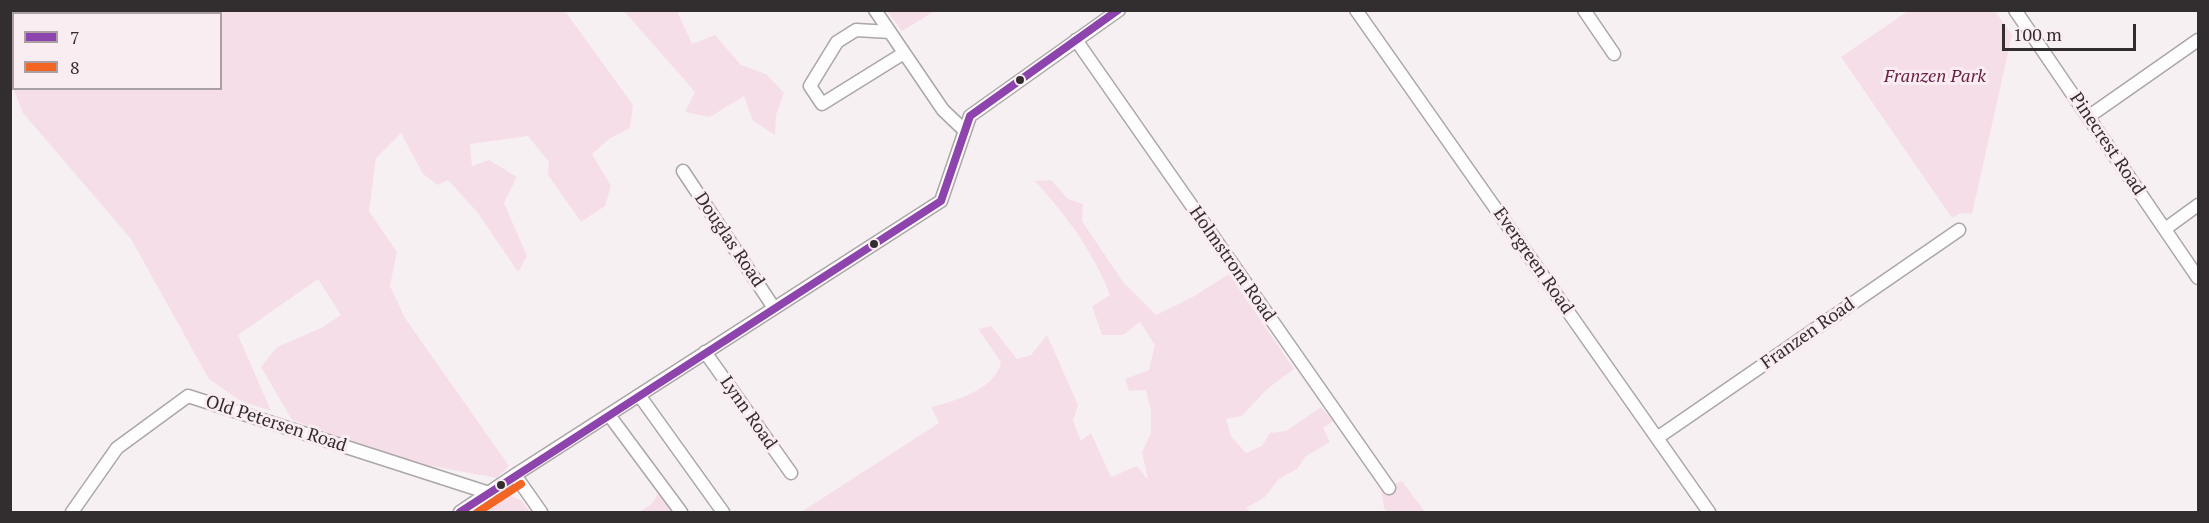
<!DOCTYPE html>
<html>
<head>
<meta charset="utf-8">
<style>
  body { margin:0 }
  #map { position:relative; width:2209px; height:523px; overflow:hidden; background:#f7f0f3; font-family:"PT Serif",serif }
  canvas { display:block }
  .frame { position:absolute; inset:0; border:12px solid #322d2f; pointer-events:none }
  .legend { position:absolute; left:12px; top:12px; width:210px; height:78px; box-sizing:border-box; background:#faedf2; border:2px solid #aaa0a4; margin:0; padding:8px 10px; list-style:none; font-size:18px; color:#322d2f }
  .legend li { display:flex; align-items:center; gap:12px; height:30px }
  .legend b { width:30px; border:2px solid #aaa0a4 }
  .scale { position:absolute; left:2002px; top:24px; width:134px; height:27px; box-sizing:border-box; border:3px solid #322d2f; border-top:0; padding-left:8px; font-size:18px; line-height:21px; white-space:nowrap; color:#322d2f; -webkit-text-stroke:4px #faedf2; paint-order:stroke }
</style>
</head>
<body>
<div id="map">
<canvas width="2209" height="523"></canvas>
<div class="frame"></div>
<ul class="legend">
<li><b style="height:8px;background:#8e44ad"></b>7</li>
<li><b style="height:8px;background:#f26522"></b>8</li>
</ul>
<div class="scale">100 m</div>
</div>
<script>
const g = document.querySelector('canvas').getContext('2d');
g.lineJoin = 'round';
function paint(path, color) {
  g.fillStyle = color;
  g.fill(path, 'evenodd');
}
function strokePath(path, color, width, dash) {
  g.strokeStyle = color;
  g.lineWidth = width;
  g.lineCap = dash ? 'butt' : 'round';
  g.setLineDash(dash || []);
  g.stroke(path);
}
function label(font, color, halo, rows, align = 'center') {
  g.font = font + ' "PT Serif",serif';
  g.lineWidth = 6;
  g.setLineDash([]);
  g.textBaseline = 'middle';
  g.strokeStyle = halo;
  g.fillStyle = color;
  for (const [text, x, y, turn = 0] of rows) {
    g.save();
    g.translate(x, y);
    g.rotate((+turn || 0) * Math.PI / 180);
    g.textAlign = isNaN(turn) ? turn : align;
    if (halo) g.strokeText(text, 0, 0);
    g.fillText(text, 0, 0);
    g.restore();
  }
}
const green = new Path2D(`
  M 11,10 L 565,11 L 633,105 L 630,128 L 609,139 L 592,154 L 611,186 L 605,206 L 581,222 L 548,175 L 549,162 L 528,136 L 470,144 L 472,166 L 489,160 L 517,177 L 504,203 L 527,256 L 518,272 L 478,213 L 448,180 L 438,185 L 423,174 L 401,133 L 376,158 L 369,211 L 397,252 L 390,286 L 405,318 L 509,466 L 497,478 L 415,463 L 292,420 L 261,367 L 277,347 L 321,328 L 341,315 L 318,279 L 238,335 L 271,411 L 239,400 L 209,379 L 131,239 L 23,113 L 11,83 ZM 14,14 L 220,14 L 220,88 L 14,88 Z
  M 624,11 L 677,11 L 692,44 L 715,35 L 741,65 L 766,74 L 784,93 L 776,115 L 775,135 L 753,121 L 744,96 L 710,117 L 685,112 L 695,92 Z
  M 887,11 L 935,11 L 902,31 Z
  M 1908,11 L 1995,11 L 2012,35 L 1972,214 L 1961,213 L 1952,218 L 1841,57 Z
  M 1051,180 L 1068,199 L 1083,204 L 1082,221 L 1123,282 L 1156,315 L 1191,298 L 1229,274 L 1294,369 L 1266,390 L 1242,416 L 1226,419 L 1231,436 L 1246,453 L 1262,446 L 1270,433 L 1286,431 L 1321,407 L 1333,421 L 1323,428 L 1330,442 L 1306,456 L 1297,469 L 1279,479 L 1265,497 L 1246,508 L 1251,512 L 801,512 L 939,423 L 931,407 C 949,403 984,392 995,375 C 998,372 1000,366 1001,362 L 978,329 L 991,326 L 1017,359 L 1031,355 L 1047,335 L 1078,405 L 1073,421 L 1081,441 L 1091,433 L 1111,477 L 1137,466 L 1148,480 L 1142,452 L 1151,433 L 1151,411 L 1146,390 L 1129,391 L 1125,379 L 1149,370 L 1155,345 L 1140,322 L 1123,335 L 1102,335 L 1092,306 L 1110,295 C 1093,251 1066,215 1035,181 Z
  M 1402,481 L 1425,512 L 1387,512 L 1384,508 L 1381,489 Z
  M 503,492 L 522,501 L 530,512 L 474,512 Z
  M 659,492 L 674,512 L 639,512 L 652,504 Z`);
const minor = new Path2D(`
  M 875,10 L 943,110 L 965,131
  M 1356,10 L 1709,512
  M 1584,10 L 1614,54
  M 2015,10 L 2198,278
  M 890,32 L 856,30 L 837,42 L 810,86 L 822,104 L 904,53
  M 1076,40 L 1389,488
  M 2088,117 L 2198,40
  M 683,171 L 774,308
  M 2165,229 L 2198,205
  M 705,352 L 791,473
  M 639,395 L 723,512
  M 609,415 L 681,512
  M 1657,438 L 1959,230
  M 515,475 L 541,512
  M 72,512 L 117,448 L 188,396 L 489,493
  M 460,512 L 515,475 L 941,201 L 970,116 L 1119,10`);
const bus1 = new Path2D(`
  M 460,512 L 941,201 L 970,116 L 1118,10`);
const bus2 = new Path2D(`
  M 478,512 L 521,484`);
const markers = [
  [1020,80,5,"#322d2f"],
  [874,244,5,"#322d2f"],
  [501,485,5,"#322d2f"]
];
const parkNames = [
  ["Franzen Park",1935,77]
];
const streetNames = [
  ["Pinecrest Road",2107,144,56],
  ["Douglas Road",729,240,56],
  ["Evergreen Road",1533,261,55],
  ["Holmstrom Road",1232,264,55],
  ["Franzen Road",1808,334,-35],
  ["Lynn Road",748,413,55],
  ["Old Petersen Road",276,424,18]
];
paint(green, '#f6dee9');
strokePath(minor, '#aba6a8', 15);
strokePath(minor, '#fefdfd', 12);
strokePath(bus1, '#8e44ad', 8);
strokePath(bus2, '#f26522', 8);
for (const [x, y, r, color] of markers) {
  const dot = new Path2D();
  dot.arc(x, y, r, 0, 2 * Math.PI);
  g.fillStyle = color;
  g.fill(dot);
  strokePath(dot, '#faedf2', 2);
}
label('italic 18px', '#682047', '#faedf2', parkNames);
label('18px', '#322d2f', '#faedf2', streetNames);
</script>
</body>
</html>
